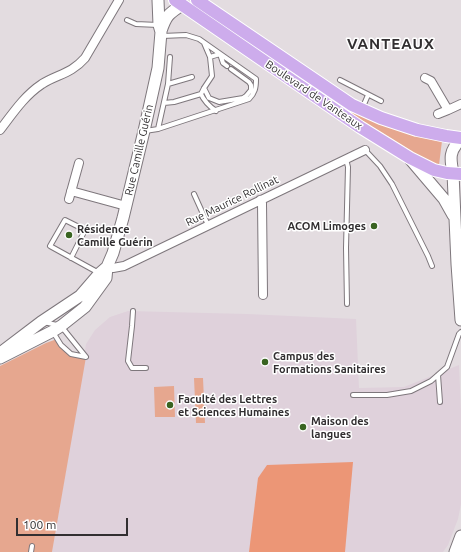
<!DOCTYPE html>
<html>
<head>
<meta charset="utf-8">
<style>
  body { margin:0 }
  #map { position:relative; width:461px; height:552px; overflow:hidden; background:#e3dce0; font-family:Ubuntu,sans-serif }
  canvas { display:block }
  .scale { position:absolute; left:16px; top:518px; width:112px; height:18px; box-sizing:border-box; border:2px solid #322f31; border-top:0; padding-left:5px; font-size:12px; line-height:14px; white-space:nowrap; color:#322f31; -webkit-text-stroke:3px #fff; paint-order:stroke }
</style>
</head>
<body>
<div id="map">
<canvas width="461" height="552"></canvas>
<div class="scale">100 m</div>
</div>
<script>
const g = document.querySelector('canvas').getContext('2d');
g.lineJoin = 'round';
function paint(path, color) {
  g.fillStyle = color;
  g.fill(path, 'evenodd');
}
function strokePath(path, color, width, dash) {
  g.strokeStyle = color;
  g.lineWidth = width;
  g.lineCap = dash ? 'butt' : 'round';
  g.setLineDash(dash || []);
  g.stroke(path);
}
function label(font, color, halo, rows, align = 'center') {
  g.font = font + ' Ubuntu,sans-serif';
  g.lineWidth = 3;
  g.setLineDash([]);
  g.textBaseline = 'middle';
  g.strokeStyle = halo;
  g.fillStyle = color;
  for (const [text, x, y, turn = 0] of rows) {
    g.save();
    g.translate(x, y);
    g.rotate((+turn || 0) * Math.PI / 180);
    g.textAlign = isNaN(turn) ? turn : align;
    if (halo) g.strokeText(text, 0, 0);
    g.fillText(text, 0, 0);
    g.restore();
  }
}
const built = new Path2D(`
  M 128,311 L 247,314 L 356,319 L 359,388 L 404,387 L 459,365 L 461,411 L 461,504 L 458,519 L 448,545 L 443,552 L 52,552 L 85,357 L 84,357 L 86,344 L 95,330 L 110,317 Z`);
const green = new Path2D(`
  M 340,105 L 368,119 L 421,137 L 442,141 L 439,165 L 417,157 L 339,106 Z
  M 57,339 L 71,354 L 86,357 L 52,552 L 0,552 L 0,366 L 46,343 Z
  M 194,378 L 203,378 L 205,423 L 196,423 Z
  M 174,386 L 175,417 L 155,417 L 154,387 Z`);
const forest = new Path2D(`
  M 353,462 L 345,552 L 249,552 L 258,478 L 267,465 Z`);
const service = new Path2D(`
  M 127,20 L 136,24 L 158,25
  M 204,43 L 210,57 L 212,76 L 204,88 L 201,94 C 204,101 209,106 216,111
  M 210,57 L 220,54 L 223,63 L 227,66
  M 340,80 L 381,101
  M 168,84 L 192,77
  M 204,88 L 209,98 L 219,102 L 243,98 L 246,96 L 251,90 L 251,85 L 249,82 L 231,69
  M 164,103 L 174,102 L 201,94
  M 362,109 L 368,95
  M 158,129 L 168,84 L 170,57
  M 145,131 L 158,129 L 249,99 C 255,93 256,88 256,79 L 199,39 L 186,35 L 162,36
  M 365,150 L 380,166 L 392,184 L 428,256 L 432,266
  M 346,159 L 348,167 L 346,248 L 347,304
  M 194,194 L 208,225
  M 71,258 L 85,230 L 65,220 L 50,246 L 99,273
  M 133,311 L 132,326 L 128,361 L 132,368 L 146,368
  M 44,322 L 61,326 L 86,357 L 71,354 L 61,345 L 53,332
  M 438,375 L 440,402
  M 353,395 L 387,395 L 411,391 L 431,381 L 447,367 L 459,334 L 461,332
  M 31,552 L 32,546`);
const minor = new Path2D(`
  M 425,78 L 431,81 L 448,110 L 461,104
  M 438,114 L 448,110
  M 0,130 C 13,113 24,96 42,84 C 58,74 71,74 85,58 L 119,0
  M 71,191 L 126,206
  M 69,199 L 79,163
  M 260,200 L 262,203 L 263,295
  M 107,267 L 113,268 L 124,266 L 365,150`);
const secondary = new Path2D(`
  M 161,31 C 166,16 168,14 182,5
  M 461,139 C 449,151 450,158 453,173 L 457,264 L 461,320
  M 410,159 L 444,199 L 453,215
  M 3,351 L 41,322 L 80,296 L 99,274 L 107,267
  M 0,358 L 53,331 L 61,326 L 85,307 L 106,278 L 107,267 L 113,253 L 123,218 L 144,131 L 158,68 L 161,32 L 159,25 L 158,0
  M 455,552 L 461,536`);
const primary = new Path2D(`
  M 175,0 L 360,127 L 410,158 L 434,170 L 447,173 L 461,174
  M 197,0 L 352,105 L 381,118 L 417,130 L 446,136 L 461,138`);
const markers = [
  [374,226,4,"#396421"],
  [69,235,4,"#396421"],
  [265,362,4,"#396421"],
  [170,405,4,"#396421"],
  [303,427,4,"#396421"]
];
const streetNames = [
  ["Boulevard de Vanteaux",314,95,34],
  ["Rue Camille Guérin",139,150,-77],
  ["Rue Maurice Rollinat",232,201,-26]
];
const poiNames = [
  ["ACOM Limoges",366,226,"right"],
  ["Résidence",77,229],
  ["Camille Guérin",77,242],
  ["Campus des",273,356],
  ["Formations Sanitaires",273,369],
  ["Faculté des Lettres",178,399],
  ["et Sciences Humaines",178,412],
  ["Maison des",311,421],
  ["langues",311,434]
];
const districtNames = [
  ["VANTEAUX",391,44]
];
paint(built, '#dfd1db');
paint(green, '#e6a78f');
paint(forest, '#ec9676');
strokePath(service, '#7e777c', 6);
strokePath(minor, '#7e777c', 10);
strokePath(secondary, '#7e777c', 13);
strokePath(primary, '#fff', 14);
strokePath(service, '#fff', 4);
strokePath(minor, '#fff', 8);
strokePath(secondary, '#fff', 11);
strokePath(primary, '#cdacec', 12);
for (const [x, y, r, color] of markers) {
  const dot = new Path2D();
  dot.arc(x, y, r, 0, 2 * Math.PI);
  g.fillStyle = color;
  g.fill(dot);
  strokePath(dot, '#fff', 1.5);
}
label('11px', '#322f31', '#fff', streetNames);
label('bold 11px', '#322f31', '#fff', poiNames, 'left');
g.letterSpacing = '1px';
label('bold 15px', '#322f31', '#fff', districtNames);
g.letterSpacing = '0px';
</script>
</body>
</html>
